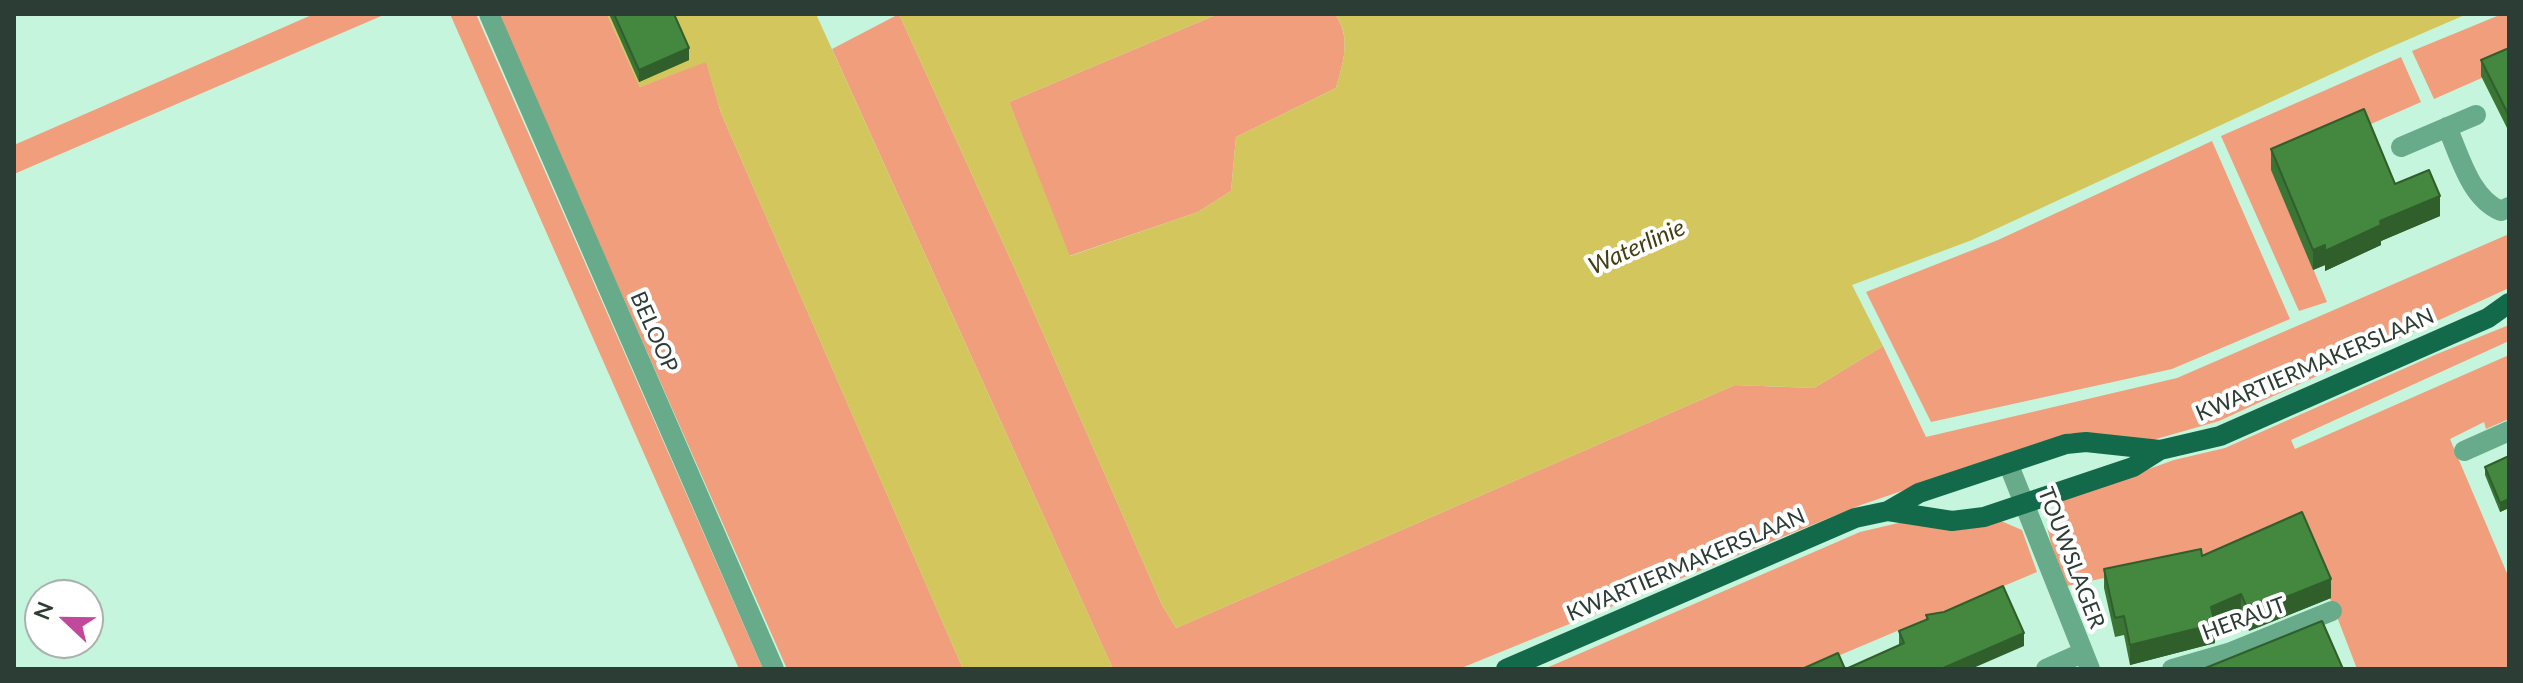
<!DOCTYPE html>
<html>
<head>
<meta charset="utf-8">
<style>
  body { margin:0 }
  #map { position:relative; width:2523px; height:683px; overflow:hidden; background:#c6f5dd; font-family:Lato,sans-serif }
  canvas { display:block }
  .frame { position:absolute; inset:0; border:16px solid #2b3d34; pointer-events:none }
  .north { position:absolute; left:24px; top:579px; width:80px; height:80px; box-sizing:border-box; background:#fff; border:2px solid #aab1ae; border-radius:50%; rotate:292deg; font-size:22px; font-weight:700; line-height:32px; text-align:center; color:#2b3d34 }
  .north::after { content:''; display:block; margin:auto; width:28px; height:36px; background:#c2489b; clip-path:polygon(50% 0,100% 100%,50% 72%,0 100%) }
</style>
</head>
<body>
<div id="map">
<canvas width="2523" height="683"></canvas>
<div class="frame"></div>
<div class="north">N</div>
</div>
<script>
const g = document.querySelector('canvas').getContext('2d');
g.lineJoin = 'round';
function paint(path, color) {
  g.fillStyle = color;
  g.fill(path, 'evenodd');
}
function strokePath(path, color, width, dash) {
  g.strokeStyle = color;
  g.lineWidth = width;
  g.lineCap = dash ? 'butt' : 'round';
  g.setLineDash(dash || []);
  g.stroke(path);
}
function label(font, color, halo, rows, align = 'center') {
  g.font = font + ' Lato,sans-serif';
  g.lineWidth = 8;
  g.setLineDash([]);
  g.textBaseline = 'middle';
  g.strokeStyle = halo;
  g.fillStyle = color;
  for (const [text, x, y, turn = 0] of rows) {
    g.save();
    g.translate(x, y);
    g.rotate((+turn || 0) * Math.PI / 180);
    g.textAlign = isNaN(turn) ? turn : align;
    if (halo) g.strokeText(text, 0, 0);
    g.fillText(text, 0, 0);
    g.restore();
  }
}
const green = new Path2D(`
  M 314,14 L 386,14 L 14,174 L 14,145 Z
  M 450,14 L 476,14 L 763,669 L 739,669 Z
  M 498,14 L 607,14 L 640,87 L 706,61 L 721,113 L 963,669 L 787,669 Z
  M 899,14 L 1018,276 L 1162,605 L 1176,628 L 1735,385 L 1814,388 L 1883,346 L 1926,437 L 2177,378 L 2509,234 L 2509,288 L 2219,421 L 2153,440 L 2070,433 L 1861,505 L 1459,669 L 1113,669 L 832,49 Z
  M 1218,14 L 1335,14 C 1352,38 1343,63 1336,88 L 1236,137 L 1231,191 L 1198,212 L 1069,256 L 1009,102 Z
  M 2502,14 L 2509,14 L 2509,66 L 2434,99 L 2412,51 Z
  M 2401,57 L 2421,102 L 2271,168 L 2327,302 L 2299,311 L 2221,136 Z
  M 2212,141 L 2290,319 L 2172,369 L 1931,422 L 1866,292 L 1998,240 Z
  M 2509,325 L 2509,341 L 2291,440 L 2295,449 L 2509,355 L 2509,419 L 2486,429 L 2484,422 L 2450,439 L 2509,578 L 2509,669 L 2357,669 L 2298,515 L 2207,556 L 2067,586 L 2051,544 L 2047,526 L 2062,500 L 2174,460 L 2225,448 L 2437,354 Z
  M 1907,521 L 2001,521 L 2022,530 L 2037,572 L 1807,669 L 1544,669 L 1860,532 Z`);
const water = new Path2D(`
  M 607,14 L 816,14 L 1113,669 L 963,669 L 721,113 L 706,62 L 640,87 Z
  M 899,14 L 1218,14 L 1009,102 L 1070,256 L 1198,212 L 1231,191 L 1236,137 L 1336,88 C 1343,63 1352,37 1335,14 L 2467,14 L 2377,53 L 1972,240 L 1852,285 L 1883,346 L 1814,388 L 1735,385 L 1176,628 L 1162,605 L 1018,276 Z`);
const minor = new Path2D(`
  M 489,14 L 774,669
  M 2447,127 C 2460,156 2470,198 2501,211 L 2509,207
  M 2401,147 L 2476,115
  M 2464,451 L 2509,431
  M 2008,463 L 2090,669
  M 2046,669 L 2082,653
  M 2172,669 L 2231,652 L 2332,611`);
const major = new Path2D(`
  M 1888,511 L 1952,521 L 1984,517 L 2133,467 L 2160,450
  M 1506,669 L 1855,518 L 1888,511 L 1919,493 L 2066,444 L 2086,442 L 2160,450 L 2220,436 L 2488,318 L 2509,303`);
const wall = new Path2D(`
  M 609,14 L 674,14 L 689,60 L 639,82 Z
  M 2509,48 L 2509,132 L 2481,76 L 2481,60 Z
  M 2271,149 L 2395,184 L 2440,216 L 2381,241 L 2381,245 L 2325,271 L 2325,265 L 2313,270 L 2271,170 Z
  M 2509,456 L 2509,508 L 2500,512 L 2485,475 L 2485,467 Z
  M 2202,556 L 2331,598 L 2249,631 L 2241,613 L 2215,624 L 2215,643 L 2130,665 L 2124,635 L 2115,637 L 2104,588 L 2104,569 Z
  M 1926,615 L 2024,646 L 1899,645 L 1899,631 L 1926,620 Z`);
const shadedWall = new Path2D(`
  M 689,48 L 689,60 L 639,82 L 639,70 Z
  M 2440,196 L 2440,216 L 2381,241 L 2381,245 L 2325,271 L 2325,265 L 2313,270 L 2313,250 Z
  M 2509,499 L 2509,508 L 2500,512 L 2500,503 Z
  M 2331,579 L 2331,598 L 2249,631 L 2249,612 Z
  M 2241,594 L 2241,613 L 2215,624 L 2215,643 L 2130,665 L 2130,645 Z
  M 2024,633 L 2024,646 L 1971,669 L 1941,669 Z`);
const building = new Path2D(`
  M 614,14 L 674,14 L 689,48 L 639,70 Z
  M 2509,48 L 2509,116 L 2481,60 Z
  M 2364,109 L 2395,184 L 2429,170 L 2440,196 L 2380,221 L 2381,225 L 2325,251 L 2325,245 L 2313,250 L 2271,149 Z
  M 2509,456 L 2509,499 L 2500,503 L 2485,467 Z
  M 2302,512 L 2331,579 L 2249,612 L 2241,594 L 2211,607 L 2215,624 L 2130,645 L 2124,616 L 2115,618 L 2104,569 L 2201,549 L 2202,556 Z
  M 2003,586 L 2024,633 L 1941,669 L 1846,669 L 1904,643 L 1899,631 L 1928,619 L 1926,615 L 1944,612 Z
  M 2322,621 L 2343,669 L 2203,669 Z
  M 1838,653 L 1845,669 L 1802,669 Z`);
const streetNames = [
  ["BELOOP",654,332,66],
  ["KWARTIERMAKERSLAAN",2315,365,-23],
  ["TOUWSLAGER",2071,558,69],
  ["KWARTIERMAKERSLAAN",1686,565,-23],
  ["HERAUT",2244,619,-20]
];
const waterNames = [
  ["Waterlinie",1637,247,-24]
];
paint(green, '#f19e7d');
paint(water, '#d2c65d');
strokePath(minor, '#67ab8b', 20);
strokePath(major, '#136a4a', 20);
paint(wall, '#3a7536');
paint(shadedWall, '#305f2c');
paint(building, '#44883f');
strokePath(building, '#305f2c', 2);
label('22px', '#2b3d34', '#fff', streetNames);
label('italic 24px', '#443f12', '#fff', waterNames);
</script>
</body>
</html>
